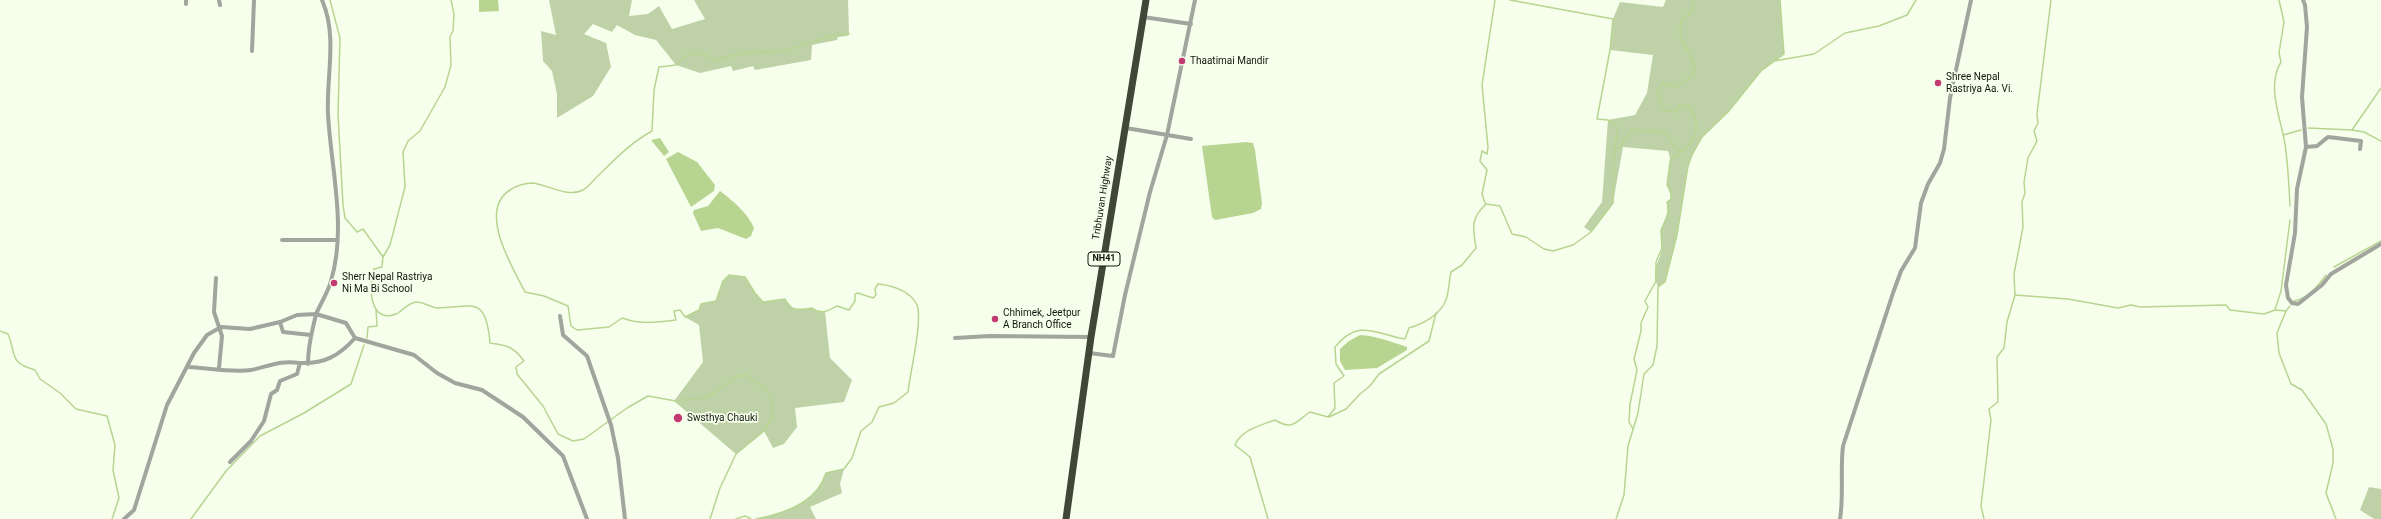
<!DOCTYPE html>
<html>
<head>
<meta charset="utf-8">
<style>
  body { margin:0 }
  canvas { display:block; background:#f5ffeb }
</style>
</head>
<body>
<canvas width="2381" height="519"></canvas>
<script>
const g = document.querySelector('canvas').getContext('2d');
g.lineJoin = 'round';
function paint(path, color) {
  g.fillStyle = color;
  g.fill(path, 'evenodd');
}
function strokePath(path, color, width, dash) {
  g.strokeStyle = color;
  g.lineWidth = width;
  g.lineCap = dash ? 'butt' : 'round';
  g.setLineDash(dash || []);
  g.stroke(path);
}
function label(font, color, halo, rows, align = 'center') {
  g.font = font + ' Roboto,sans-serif';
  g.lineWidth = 3.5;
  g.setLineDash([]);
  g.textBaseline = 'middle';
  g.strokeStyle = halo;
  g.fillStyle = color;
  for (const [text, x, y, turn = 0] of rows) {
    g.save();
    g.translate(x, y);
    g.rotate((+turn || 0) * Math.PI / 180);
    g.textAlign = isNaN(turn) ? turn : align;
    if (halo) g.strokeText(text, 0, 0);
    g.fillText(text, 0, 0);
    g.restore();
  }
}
const green = new Path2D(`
  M 549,0 L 632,0 L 629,16 L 648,14 L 659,6 L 672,29 L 705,19 L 694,0 L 848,0 L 849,34 L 847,36 L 838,37 L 837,40 L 812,45 L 811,60 L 755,70 L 753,66 L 733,71 L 731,66 L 700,73 L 676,65 L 656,40 L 635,35 L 617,25 L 612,32 L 593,24 L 584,34 L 606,43 L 611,67 L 593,96 L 557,118 L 557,94 L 552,71 L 543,61 L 541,31 L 556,35 Z
  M 1666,0 L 1780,0 L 1784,54 L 1761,71 L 1728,112 L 1702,137 L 1692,155 L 1688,166 L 1677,235 L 1665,282 L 1658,287 C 1650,269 1660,263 1662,248 C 1662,242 1661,237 1661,232 C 1663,220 1669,217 1667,202 L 1671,199 C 1671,192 1667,189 1667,183 C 1667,171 1673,162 1668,151 L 1623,147 L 1613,203 L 1591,232 L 1584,227 L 1602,202 L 1608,120 L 1635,115 L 1647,93 L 1653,55 L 1610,50 L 1613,19 L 1620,2 L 1663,7 Z
  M 729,275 L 745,277 L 755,293 L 763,302 L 785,299 C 792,312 798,310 812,308 L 818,312 L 825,312 L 830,358 L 852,380 L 844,402 L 795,408 L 797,427 L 784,444 L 773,448 L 764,431 L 736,454 L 674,401 L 703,362 L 699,325 L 685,317 L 699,310 L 701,304 L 716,301 L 723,281 Z
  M 844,469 L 840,484 L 842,493 L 810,507 L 816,519 L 756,519 C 784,514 817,502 826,473 Z
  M 2369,487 L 2381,489 L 2381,519 L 2374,519 L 2360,510 Z`);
const water = new Path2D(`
  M 479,0 L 498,0 L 499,11 L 479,12 Z
  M 660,138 L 669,152 L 664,156 L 651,140 Z
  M 1246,142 L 1253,143 L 1255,150 L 1262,203 L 1261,209 L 1253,213 L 1215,220 L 1212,217 L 1202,146 Z
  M 678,152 L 697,162 L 715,185 L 714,191 L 691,207 L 666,159 Z
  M 720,191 C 734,202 747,212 754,228 L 751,236 L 746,239 L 718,228 L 701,231 L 693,213 L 694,210 L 708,206 Z
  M 1360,335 C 1376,336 1392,342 1407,347 L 1407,350 L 1377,368 L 1345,370 L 1340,361 L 1340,349 L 1349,341 Z`);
const stream = new Path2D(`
  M 330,0 L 340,38 L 338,114 L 343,205 L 345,218 L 357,232 L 363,229 L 383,257 L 382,267 L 374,269 C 368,284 369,325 396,314 C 403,311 408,302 417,302 C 424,302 431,308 438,308 C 473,307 486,295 490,343 C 507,345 514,347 524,361 L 516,367 L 517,374 L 543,406 L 558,434 L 573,441 L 584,439 L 627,408 L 648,396 L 676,401 L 704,398 L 720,389 L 735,377 L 745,375 L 751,378 L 767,391 L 772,402 L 772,418 L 764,431 L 736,454 L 720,488 L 710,519
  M 1510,0 L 1613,19 L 1610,50 L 1597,119 L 1608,120 L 1618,127 L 1614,153
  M 2279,0 L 2284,22 L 2279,53 L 2281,62 C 2266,86 2281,119 2285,144 C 2288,164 2289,185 2290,206
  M 1774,61 L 1814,54 L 1845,33 L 1879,26 L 1907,15 L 1916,0
  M 2381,88 L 2352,130 L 2364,132 L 2381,141
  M 2308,128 L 2352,130
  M 2283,135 L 2301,130
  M 1485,203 L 1482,194 L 1487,170 L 1480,161 L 1482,151 L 1487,154 L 1488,147 L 1482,85 L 1495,0
  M 383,257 L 390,245 L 405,187 L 403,152 L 408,141 L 420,131 L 445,87 L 451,65 L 450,37 L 453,31 L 454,14 L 451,0
  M 2334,267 L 2381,241
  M 2015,295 L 2068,299 L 2118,308 L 2131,305 L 2140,307 L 2226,305 L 2230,310 L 2264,314 L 2275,310 L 2286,311 L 2277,333 L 2279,353 L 2291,384 L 2302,390 L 2326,424 L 2333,449 L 2333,463 L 2326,493 L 2336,519
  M 2294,301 C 2307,299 2319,285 2326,275
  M 2275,310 L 2281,291 L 2290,220
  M 2286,311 L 2290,306
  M 0,331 L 8,334 C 17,355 8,362 35,370 L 40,379 L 60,393 L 76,409 L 107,416 L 115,445 L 113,470 L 119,498 L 112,519
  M 367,338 L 368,327 L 377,326 L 376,309
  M 1329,417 L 1346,409 L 1360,394 L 1370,386 L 1379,374 L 1429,341 L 1436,313
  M 1633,429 L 1629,422 L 1630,404 L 1637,370 L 1634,359 L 1641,331 L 1641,323 L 1648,307 L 1645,301 L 1656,281 L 1656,262 L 1662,248 L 1661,230 L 1669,213 L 1667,202 L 1671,199 L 1671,192 L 1667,185 L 1670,162 L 1671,159 L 1682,152
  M 191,519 L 226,471 L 260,436 L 304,413 L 351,384 L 364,345
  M 736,519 L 745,516 L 751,519
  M 756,519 C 784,514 817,502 826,473 L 844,469 L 852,458 L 861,431 L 872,422 L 879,407 L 894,403 L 908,392 C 910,373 923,320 917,305 C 911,291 891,285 878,284 L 875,289 L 876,295 L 873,298 L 858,293 L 855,294 L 855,301 L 849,310 L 837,306 C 828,311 821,315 812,308 C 798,310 792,312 785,299 L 763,302 L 755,293 L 745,277 L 729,275 L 723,281 L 716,301 L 701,304 L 699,310 L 685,317 L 680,310 L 674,311 L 676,320 C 657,322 641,325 622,318 L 609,327 L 577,330 L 571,326 L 568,306 L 544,296 L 525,292 C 513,268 477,211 510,190 C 516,186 525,183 533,183 C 548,185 569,198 583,190 C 589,187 595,178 601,173 C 617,157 632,142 652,131 L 654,90 L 659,67 L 676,65 L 687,55 L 701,53 L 713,60 L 741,54 L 788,50 L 834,35 L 849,34
  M 1268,519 L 1250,457 L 1235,445 C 1241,430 1261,425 1275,420 C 1293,431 1295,422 1310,412 L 1328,417 L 1335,408 L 1334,383 L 1344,376 L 1336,364 L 1335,347 C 1359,318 1375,334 1405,339 L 1409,328 C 1423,324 1440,315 1446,300 C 1449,292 1449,280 1451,272 L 1462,265 L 1476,248 C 1473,228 1470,219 1486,204 L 1500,206 L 1512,234 L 1526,237 L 1544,249 L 1553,251 L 1573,245 L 1591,232 L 1613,203 L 1614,154 L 1632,130 L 1666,132 L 1676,149 L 1682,152 C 1697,138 1701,125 1690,107 L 1679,105 L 1676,112 L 1664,110 C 1658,100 1655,93 1662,83 L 1675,87 C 1710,70 1689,59 1680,35 C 1679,31 1681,24 1682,19 C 1691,14 1694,11 1693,0
  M 1616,519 L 1624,495 L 1628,446 L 1638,413 L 1644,374 L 1653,365 L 1657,346 L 1658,287 L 1665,282 L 1677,235 L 1688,166 L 1692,155 L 1702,137 L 1728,112 L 1761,71 L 1784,54 L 1780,0
  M 1984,519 L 1981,506 L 1991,420 L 1989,409 L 1998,402 L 1997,357 L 2004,348 L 2007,322 L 2015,295 L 2014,274 L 2023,227 L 2022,202 L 2025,193 L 2024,182 L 2028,158 L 2037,141 L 2034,131 L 2038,123 L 2037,114 L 2051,0`);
const street = new Path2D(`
  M 186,0 L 186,4
  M 219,0 L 220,5
  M 322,0 C 338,37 326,76 328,114 C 331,169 347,227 331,281 C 328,292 321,303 316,314 L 346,323 L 355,338 L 414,355 L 437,373 L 455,383 L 482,390 L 523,417 L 563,456 L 587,519
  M 2303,0 L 2305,5 L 2307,27 L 2302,97 L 2306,147 L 2297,189 L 2295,233 L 2286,285 L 2288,298 L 2292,303 L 2298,304 L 2322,285 L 2331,274 L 2381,244
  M 1143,17 L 1191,24
  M 252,51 L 254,0
  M 1126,128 L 1191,139
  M 2306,147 L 2317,146 L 2328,137 L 2361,141 L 2360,149
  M 282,240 L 337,240
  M 216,278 L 214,312 L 222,336 L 219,368
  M 560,316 L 563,335 L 587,356 L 611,425 L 618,458 L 625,519
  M 955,338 L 990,336 L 1091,337
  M 1089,353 L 1113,356 L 1125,295 L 1150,192 L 1167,135 L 1195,0
  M 308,364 C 308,343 312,333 316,314 L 297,315 L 280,322 L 283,332 L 311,335
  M 189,367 C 206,368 235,373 251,370 C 271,366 278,360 300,363
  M 230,462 L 251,441 L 264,421 L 271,394 L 277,390 L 280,381 L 297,374 L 300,363 C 324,364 339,356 355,338
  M 124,519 L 134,510 L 167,405 L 194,353 L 207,335 L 221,327 L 250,329 L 280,322
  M 1840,519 C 1844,495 1840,471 1843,446 L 1893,293 L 1901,271 L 1915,248 L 1921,203 L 1928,184 L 1940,163 L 1944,149 L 1950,98 L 1971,0`);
const highway = new Path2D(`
  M 1066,519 L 1091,337 L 1146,0`);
const markers = [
  [1182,61,4,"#c43971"],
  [1938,83,4,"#c43971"],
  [334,283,4,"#c43971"],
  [995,319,4,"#c43971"],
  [678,418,5,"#c43971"]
];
const shields = [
  [1104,259,32]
];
const shieldNames = [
  ["NH41",1104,259]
];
const poiNames = [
  ["Thaatimai Mandir",1190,61],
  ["Shree Nepal",1946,77],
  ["Rastriya Aa. Vi.",1946,89],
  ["Sherr Nepal Rastriya",342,277],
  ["Ni Ma Bi School",342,289],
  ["Chhimek, Jeetpur",1003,313],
  ["A Branch Office",1003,325],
  ["Swsthya Chauki",687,418]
];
const streetNames = [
  ["Tribhuvan Highway",1103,198,-81]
];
paint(green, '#bfd2a7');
paint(water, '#b7d591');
strokePath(stream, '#b7d591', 1.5);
strokePath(street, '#a1a59d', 4);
strokePath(highway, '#404737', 7);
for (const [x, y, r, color] of markers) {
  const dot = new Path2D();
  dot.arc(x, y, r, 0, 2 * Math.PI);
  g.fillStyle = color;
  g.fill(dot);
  strokePath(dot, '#f5ffeb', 1.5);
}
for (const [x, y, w] of shields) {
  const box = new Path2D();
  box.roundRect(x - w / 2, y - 7, w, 14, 3);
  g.fillStyle = '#f5ffeb';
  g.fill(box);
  strokePath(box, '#12150e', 1);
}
label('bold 9px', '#12150e', null, shieldNames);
label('10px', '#12150e', '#f5ffeb', poiNames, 'left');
label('10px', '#12150e', '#f5ffeb', streetNames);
</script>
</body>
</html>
